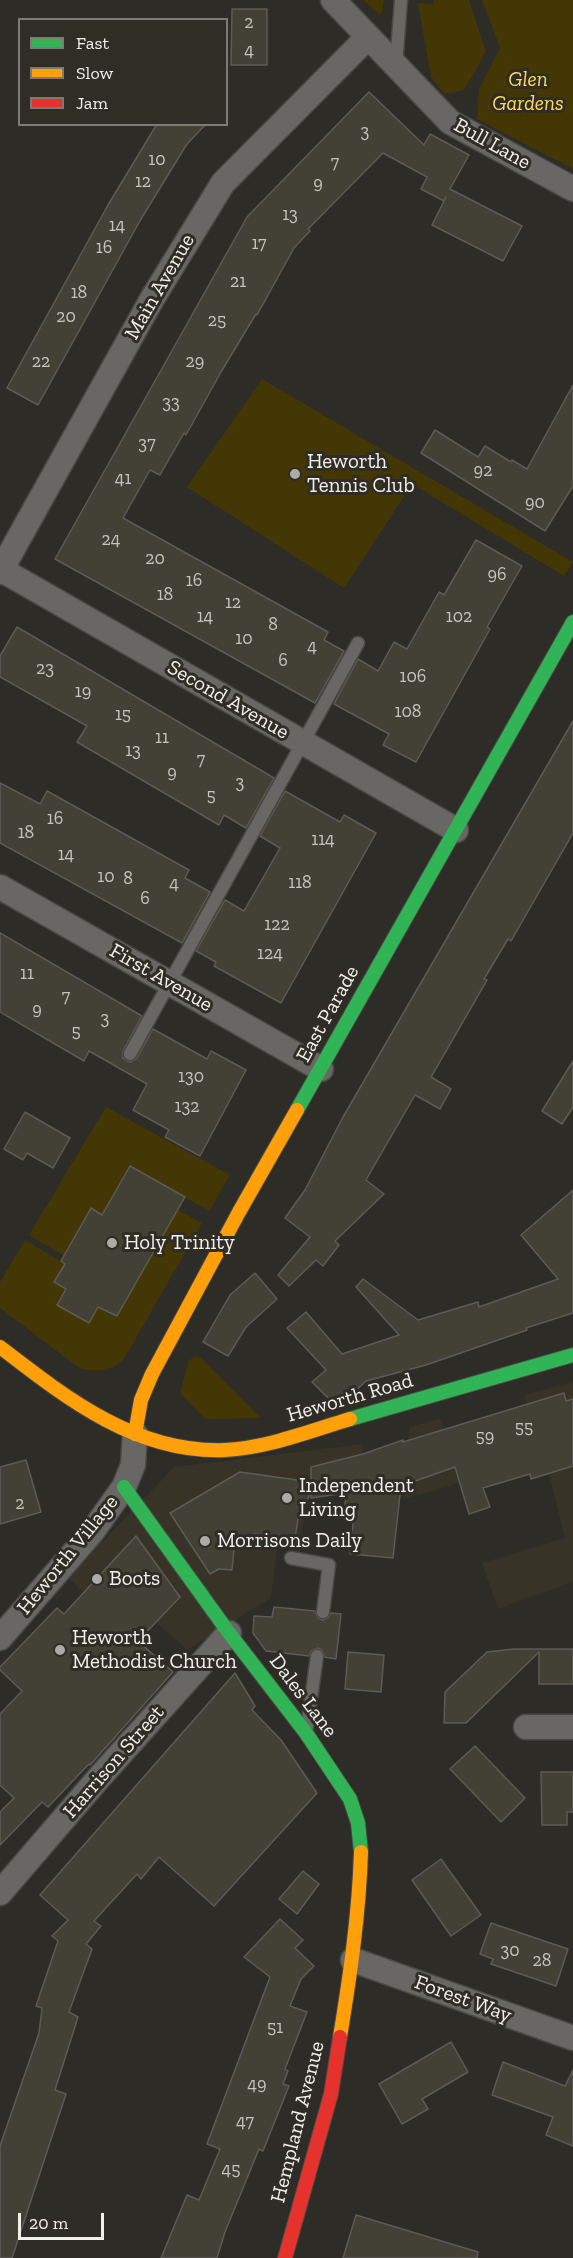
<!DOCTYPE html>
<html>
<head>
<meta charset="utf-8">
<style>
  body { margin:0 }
  #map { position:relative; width:573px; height:2258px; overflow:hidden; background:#2d2c27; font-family:"Zilla Slab",serif }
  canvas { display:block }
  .legend { position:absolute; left:18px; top:18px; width:210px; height:108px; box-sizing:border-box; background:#2f2d25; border:2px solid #7d7b74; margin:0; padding:8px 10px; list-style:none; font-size:18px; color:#f1f0eb }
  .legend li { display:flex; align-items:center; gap:12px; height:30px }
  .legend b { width:30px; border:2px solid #7d7b74 }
  .scale { position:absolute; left:18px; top:2213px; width:86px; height:27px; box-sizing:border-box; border:3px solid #f1f0eb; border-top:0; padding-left:8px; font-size:18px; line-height:21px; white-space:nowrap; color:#f1f0eb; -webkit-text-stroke:4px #2f2d25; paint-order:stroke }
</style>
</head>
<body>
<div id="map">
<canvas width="573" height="2258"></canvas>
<ul class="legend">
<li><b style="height:8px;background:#30b455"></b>Fast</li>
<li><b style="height:8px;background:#ff9f0a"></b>Slow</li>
<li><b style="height:8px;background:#e5322d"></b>Jam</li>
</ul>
<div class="scale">20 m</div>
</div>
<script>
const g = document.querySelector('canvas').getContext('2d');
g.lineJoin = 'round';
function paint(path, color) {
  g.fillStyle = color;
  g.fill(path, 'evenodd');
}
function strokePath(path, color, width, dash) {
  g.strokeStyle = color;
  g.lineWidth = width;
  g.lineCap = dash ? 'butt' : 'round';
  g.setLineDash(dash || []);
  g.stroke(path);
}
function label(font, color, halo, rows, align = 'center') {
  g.font = font + ' "Zilla Slab",serif';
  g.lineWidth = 6;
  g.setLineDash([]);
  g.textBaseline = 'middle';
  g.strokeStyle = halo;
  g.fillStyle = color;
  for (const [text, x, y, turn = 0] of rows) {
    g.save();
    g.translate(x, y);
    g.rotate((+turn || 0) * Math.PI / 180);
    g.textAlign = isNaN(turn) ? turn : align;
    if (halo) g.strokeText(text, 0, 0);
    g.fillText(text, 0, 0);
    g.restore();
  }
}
const built = new Path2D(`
  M 573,1382 L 573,1582 L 498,1609 L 482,1563 L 565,1538 L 549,1473 L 527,1403 L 523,1395 Z
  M 440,1419 L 460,1483 L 404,1499 L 409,1427 Z
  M 363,1444 L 362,1487 L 346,1493 L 308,1498 L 298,1549 L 277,1548 L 271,1598 L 187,1650 L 156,1622 L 137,1642 L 68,1578 L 174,1467 Z`);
const green = new Path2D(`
  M 363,0 L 384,0 L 382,12 L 379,14 Z
  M 434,0 L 469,0 L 486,52 L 464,90 L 444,94 L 431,77 L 418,3 L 433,4 Z
  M 482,0 L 573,0 L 573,169 L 477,119 L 479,89 L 500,48 Z
  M 262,379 L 573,562 L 564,576 L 412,484 L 344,588 L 187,487 Z
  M 106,1107 L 230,1175 L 209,1211 L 130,1166 L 102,1215 L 91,1209 L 64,1256 L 29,1235 Z
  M 169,1205 L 202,1223 L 124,1359 C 111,1372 96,1373 79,1368 L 0,1308 L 0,1282 L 25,1240 L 65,1264 L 55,1282 L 103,1299 L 109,1312 L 117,1316 L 157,1246 Z
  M 196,1357 L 201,1358 L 261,1418 L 205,1419 L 180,1393 L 189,1360 Z`);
const building = new Path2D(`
  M 232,9 L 267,9 L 267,65 L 231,65 Z
  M 369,92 L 424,145 L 430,134 L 469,155 L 450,189 L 522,226 L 503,261 L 432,225 L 446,197 L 444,201 L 421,189 L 427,177 L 383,153 L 308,229 L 310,231 L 294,248 L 257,315 L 256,314 L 221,372 L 186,435 L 184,433 L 160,475 L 150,470 L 123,518 L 328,632 L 324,640 L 344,651 L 315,703 L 55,559 L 247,217 Z
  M 157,124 L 206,124 L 187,144 L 141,219 L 38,405 L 7,388 L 108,205 Z
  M 573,385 L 573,486 L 545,531 L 421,453 L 435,430 L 478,457 L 485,446 L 511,462 L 512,460 L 527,469 Z
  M 476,540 L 522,566 L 487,627 L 490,629 L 416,762 L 383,745 L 389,734 L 334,704 L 358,659 L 378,671 L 394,642 L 407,649 L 439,592 L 444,595 Z
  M 17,627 L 274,778 L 246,828 L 224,815 L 219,825 L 77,742 L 87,726 L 0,677 L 0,656 Z
  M 573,721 L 573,833 L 511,941 L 508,939 L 484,979 L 487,980 L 431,1077 L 451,1089 L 440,1109 L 415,1095 L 366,1180 L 384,1194 L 335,1241 L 339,1245 L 323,1266 L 316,1260 L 289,1286 L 278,1275 L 310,1237 L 285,1218 L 305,1190 L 343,1117 Z
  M 0,783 L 40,804 L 47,791 L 189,870 L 185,878 L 210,892 L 182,943 L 0,843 Z
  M 285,791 L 340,822 L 344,815 L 376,833 L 281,1003 L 214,966 L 216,962 L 196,951 L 225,900 L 244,911 L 280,848 L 260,836 Z
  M 0,933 L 142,1016 L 123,1051 L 123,1058 L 127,1061 L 131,1062 L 137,1058 L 153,1029 L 207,1059 L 211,1051 L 246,1070 L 200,1156 L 165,1137 L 169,1130 L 133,1110 L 147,1084 L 89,1051 L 84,1061 L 0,1012 Z
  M 573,1061 L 573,1107 L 562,1124 L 542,1111 Z
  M 25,1112 L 70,1138 L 53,1168 L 27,1153 L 23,1160 L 4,1149 Z
  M 130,1166 L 185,1197 L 117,1316 L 98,1307 L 89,1323 L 57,1305 L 66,1289 L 54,1282 L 65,1264 L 61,1261 L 91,1208 L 102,1215 Z
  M 573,1190 L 573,1313 L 526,1328 L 527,1330 L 426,1365 L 366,1381 L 350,1396 L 345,1391 L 332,1402 L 312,1382 L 326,1370 L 287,1328 L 306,1312 L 342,1354 L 399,1335 L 356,1287 L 363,1279 L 418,1320 L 478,1302 L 479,1307 L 558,1279 L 521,1235 Z
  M 255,1273 L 277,1299 L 246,1327 L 228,1356 L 203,1342 L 230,1295 Z
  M 564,1393 L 566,1401 L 573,1399 L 573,1466 L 531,1479 L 530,1474 L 483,1488 L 490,1507 L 469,1514 L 455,1467 L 401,1486 L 393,1558 L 350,1554 L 355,1504 L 345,1506 L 346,1493 L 311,1498 L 311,1492 L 298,1519 L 295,1538 L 254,1534 L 253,1542 L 235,1539 L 232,1570 L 219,1569 L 210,1574 L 170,1513 L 240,1472 L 311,1482 L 311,1467 L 363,1454 L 403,1440 L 403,1442 Z
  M 26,1460 L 41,1512 L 0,1524 L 0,1467 Z
  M 136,1536 L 180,1597 L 138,1641 L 173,1672 L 90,1765 L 89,1764 L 48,1807 L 42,1802 L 0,1845 L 0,1812 L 14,1798 L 0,1785 L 0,1714 L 22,1691 L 0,1670 L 0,1667 L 57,1608 L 64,1614 Z
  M 274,1607 L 315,1611 L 318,1618 L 323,1620 L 329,1617 L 331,1613 L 341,1614 L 336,1659 L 325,1657 L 322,1650 L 318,1648 L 311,1651 L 309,1656 L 266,1651 L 253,1633 L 254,1616 L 272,1617 Z
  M 514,1649 L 573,1649 L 573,1684 L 539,1684 L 539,1652 L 466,1723 L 444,1723 L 445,1692 L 487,1652 Z
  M 348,1652 L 384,1655 L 381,1692 L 345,1689 Z
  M 235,1673 L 255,1706 L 252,1710 L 281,1740 L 317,1793 L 214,1906 L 159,1857 L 141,1879 L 137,1874 L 94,1921 L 101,1926 L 86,1944 L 92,1949 L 69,2012 L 78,2017 L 55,2090 L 66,2094 L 12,2258 L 0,2258 L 0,2146 L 39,2033 L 42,2008 L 36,2006 L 58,1941 L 52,1936 L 68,1920 L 40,1895 Z
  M 475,1746 L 525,1798 L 501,1822 L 450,1769 Z
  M 541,1772 L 573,1772 L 573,1812 L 567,1812 L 567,1825 L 542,1825 Z
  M 441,1859 L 481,1915 L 451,1936 L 412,1880 Z
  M 303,1871 L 319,1884 L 297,1914 L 279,1899 Z
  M 280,1919 L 303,1940 L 295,1948 L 314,1966 L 301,1979 L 290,2006 L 307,2012 L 285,2069 L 288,2071 L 283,2084 L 289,2086 L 263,2151 L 259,2149 L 225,2232 L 217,2258 L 161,2258 L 187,2195 L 199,2200 L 220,2149 L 207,2144 L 270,1977 L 244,1957 Z
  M 491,1923 L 568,1949 L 556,1986 L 491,1964 L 493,1959 L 480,1954 Z
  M 451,2042 L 468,2072 L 422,2099 L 428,2109 L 402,2124 L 379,2084 Z
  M 503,2062 L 565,2086 L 573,2070 L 573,2146 L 546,2135 L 553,2117 L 492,2095 Z
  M 356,2215 L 478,2252 L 477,2258 L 343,2258 Z`);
const lane = new Path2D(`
  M 396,65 L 401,0
  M 130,1054 L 358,643
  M 291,1558 L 329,1565 L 323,1612
  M 307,1727 L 317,1656`);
const street = new Path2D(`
  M 333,0 L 450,122 L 573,189
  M 0,569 L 456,830
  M 0,572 L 152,299 L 223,183 L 368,37
  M 0,887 L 321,1069
  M 0,1638 L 92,1532 L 124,1487 L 133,1465 L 135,1434
  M 526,1727 L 573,1727
  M 0,1893 L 97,1780 L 229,1633
  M 353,1960 L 573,2038`);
const fast = new Path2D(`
  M 297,1110 L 573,622
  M 350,1419 L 573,1355
  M 124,1487 L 229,1633 L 306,1733 L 350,1799 L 358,1823 L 361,1852`);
const slow = new Path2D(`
  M 0,1347 C 66,1398 137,1454 225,1450 C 267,1448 310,1431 350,1419
  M 135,1434 L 141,1400 L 152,1374 L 239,1212 L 297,1110
  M 340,2037 C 350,1976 359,1915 361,1852`);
const jam = new Path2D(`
  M 285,2258 L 331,2094 L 340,2037`);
const markers = [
  [295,474,6,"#acaba6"],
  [112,1243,6,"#acaba6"],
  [287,1498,6,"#acaba6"],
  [205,1541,6,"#acaba6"],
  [97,1579,6,"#acaba6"],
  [60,1650,6,"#acaba6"]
];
const numberNames = [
  ["2",249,23],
  ["4",249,51],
  ["3",365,132],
  ["10",157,160],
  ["7",335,163],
  ["12",143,182],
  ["9",318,184],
  ["13",290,215],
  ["14",117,226],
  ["17",259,244],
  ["16",104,248],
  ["21",238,282],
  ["18",79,293],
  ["20",66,317],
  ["25",217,321],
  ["22",41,362],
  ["29",195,362],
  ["33",171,403],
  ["37",147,444],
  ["92",483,471],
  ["41",123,479],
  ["90",535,503],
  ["24",111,540],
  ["20",155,559],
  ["96",497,575],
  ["16",194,581],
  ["18",165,595],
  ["12",233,603],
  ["14",205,617],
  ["102",459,617],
  ["8",273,625],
  ["10",244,639],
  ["4",312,647],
  ["6",283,661],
  ["23",45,669],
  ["106",413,677],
  ["19",83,692],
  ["108",408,712],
  ["15",123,715],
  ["11",162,738],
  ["13",133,751],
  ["7",201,760],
  ["9",172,773],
  ["3",240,783],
  ["5",211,796],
  ["16",55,819],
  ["18",26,833],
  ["114",323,840],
  ["14",66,855],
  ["10",106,877],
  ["8",128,879],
  ["118",300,883],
  ["4",174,884],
  ["6",145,899],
  ["122",277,925],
  ["124",270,954],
  ["11",27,974],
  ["7",66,997],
  ["9",37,1010],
  ["3",105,1019],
  ["5",76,1032],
  ["130",191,1077],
  ["132",187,1107],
  ["55",524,1428],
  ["59",485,1437],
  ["2",20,1504],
  ["30",510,1951],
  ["28",542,1961],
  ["51",275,2028],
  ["49",257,2085],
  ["47",245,2122],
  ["45",231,2170]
];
const parkNames = [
  ["Glen",528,80],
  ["Gardens",528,104]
];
const streetNames = [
  ["Bull Lane",492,144,29],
  ["Main Avenue",160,287,-60],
  ["Second Avenue",228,700,30],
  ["First Avenue",161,978,30],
  ["East Parade",328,1014,-61],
  ["Heworth Road",350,1398,-16],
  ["Heworth Village",68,1555,-51],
  ["Dales Lane",303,1696,53],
  ["Harrison Street",114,1762,-49],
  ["Forest Way",463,1999,20],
  ["Hempland Avenue",298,2122,-76]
];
const poiNames = [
  ["Heworth",307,462],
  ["Tennis Club",307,486],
  ["Holy Trinity",124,1243],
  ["Independent",299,1486],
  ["Living",299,1510],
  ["Morrisons Daily",217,1541],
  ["Boots",109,1579],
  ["Heworth",72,1638],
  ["Methodist Church",72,1662]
];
paint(built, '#373326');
paint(green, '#433705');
paint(building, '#434135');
strokePath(building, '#5c5b57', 1.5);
strokePath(lane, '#494845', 15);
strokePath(street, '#494845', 27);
strokePath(fast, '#494845', 16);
strokePath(slow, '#494845', 16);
strokePath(jam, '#494845', 16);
strokePath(lane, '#686764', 12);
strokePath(street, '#686764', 24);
strokePath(fast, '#30b455', 14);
strokePath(slow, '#ff9f0a', 14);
strokePath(jam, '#e5322d', 14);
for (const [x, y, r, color] of markers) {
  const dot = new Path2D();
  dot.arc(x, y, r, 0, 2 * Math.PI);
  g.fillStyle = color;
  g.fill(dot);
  strokePath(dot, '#2f2d25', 2);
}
label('18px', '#c6c4be', null, numberNames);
label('italic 21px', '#fcdc60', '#2f2d25', parkNames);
label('21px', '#f1f0eb', '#2f2d25', streetNames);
label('21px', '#f1f0eb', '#2f2d25', poiNames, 'left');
</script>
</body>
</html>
